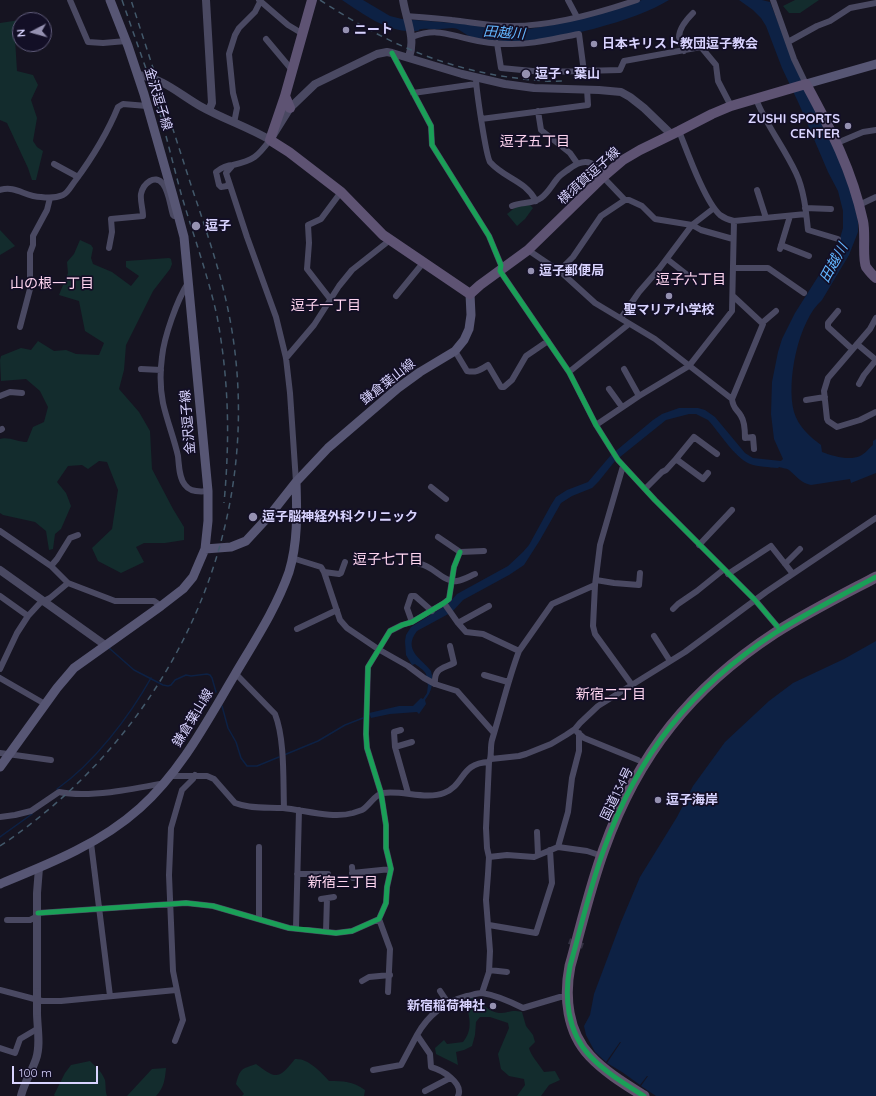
<!DOCTYPE html>
<html>
<head>
<meta charset="utf-8">
<style>
  body { margin:0 }
  #map { position:relative; width:876px; height:1096px; overflow:hidden; background:#161421; font-family:Quicksand,sans-serif }
  canvas { display:block }
  .north { position:absolute; left:12px; top:12px; width:40px; height:40px; box-sizing:border-box; background:#130f26; border:1px solid #625e7d; border-radius:50%; rotate:264deg; font-size:11px; font-weight:700; line-height:16px; text-align:center; color:#d9d4ff }
  .north::after { content:''; display:block; margin:auto; width:14px; height:18px; background:#9591b1; clip-path:polygon(50% 0,100% 100%,50% 72%,0 100%) }
  .scale { position:absolute; left:12px; top:1066px; width:86px; height:18px; box-sizing:border-box; border:2px solid #d9d4ff; border-top:0; padding-left:5px; font-size:12px; line-height:14px; white-space:nowrap; color:#d9d4ff; -webkit-text-stroke:3px #130f26; paint-order:stroke }
</style>
</head>
<body>
<div id="map">
<canvas width="876" height="1096"></canvas>
<div class="north">N</div>
<div class="scale">100 m</div>
</div>
<script>
const g = document.querySelector('canvas').getContext('2d');
g.lineJoin = 'round';
function paint(path, color) {
  g.fillStyle = color;
  g.fill(path, 'evenodd');
}
function strokePath(path, color, width, dash) {
  g.strokeStyle = color;
  g.lineWidth = width;
  g.lineCap = dash ? 'butt' : 'round';
  g.setLineDash(dash || []);
  g.stroke(path);
}
function label(font, color, halo, rows, align = 'center') {
  g.font = font + ' Quicksand,"Noto Sans JP",sans-serif';
  g.lineWidth = 3.5;
  g.setLineDash([]);
  g.textBaseline = 'middle';
  g.strokeStyle = halo;
  g.fillStyle = color;
  for (const [text, x, y, turn = 0] of rows) {
    g.save();
    g.translate(x, y);
    g.rotate((+turn || 0) * Math.PI / 180);
    g.textAlign = isNaN(turn) ? turn : align;
    if (halo) g.strokeText(text, 0, 0);
    g.fillText(text, 0, 0);
    g.restore();
  }
}
const green = new Path2D(`
  M 795,0 L 819,0 L 800,13 L 789,13 L 783,6 Z
  M 20,20 L 20,35 L 15,39 L 17,71 L 33,75 L 38,85 L 31,100 L 37,118 L 33,141 L 37,147 L 43,151 L 36,180 L 32,180 L 28,168 L 7,123 L 0,120 L 0,23 Z
  M 530,205 L 533,208 L 525,219 L 517,226 L 507,214 L 517,206 Z
  M 0,230 L 15,246 L 0,255 Z
  M 80,240 L 91,245 L 93,248 L 91,258 L 93,264 L 112,272 L 131,286 L 139,276 L 126,267 L 126,261 L 169,258 L 171,259 L 172,264 L 170,269 L 153,291 L 126,345 L 124,370 L 119,389 L 139,412 L 150,431 L 152,469 L 173,509 L 184,527 L 184,540 L 165,543 L 144,543 L 136,547 L 144,562 L 121,573 L 98,561 L 92,548 L 112,529 L 118,490 L 107,462 L 99,461 L 88,469 L 82,465 L 68,466 L 57,482 L 66,493 L 71,506 L 61,529 L 55,534 L 53,549 L 49,550 L 46,531 L 35,522 L 3,515 L 0,513 L 0,439 C 7,436 19,442 27,442 L 33,427 L 44,422 L 48,407 L 40,391 L 26,379 L 1,381 L 0,360 L 1,356 L 21,348 L 31,350 L 38,341 L 54,351 L 66,350 L 76,354 L 99,355 L 104,343 L 85,331 L 79,301 L 59,295 L 68,273 L 67,262 L 74,254 Z
  M 475,997 C 482,1004 489,1012 499,1013 C 509,1013 511,1009 522,1012 L 526,1026 L 533,1035 L 535,1042 L 529,1048 C 530,1054 540,1066 544,1072 L 555,1071 L 560,1080 L 549,1085 L 541,1096 L 517,1096 L 525,1085 L 524,1079 L 509,1076 L 501,1069 L 498,1054 L 509,1028 L 508,1023 L 490,1017 L 480,1017 L 476,1022 L 475,1035 L 472,1046 L 464,1050 L 456,1052 L 458,1065 L 436,1054 L 435,1048 L 444,1040 L 447,1044 L 463,1042 C 474,1029 469,1015 465,1000 Z
  M 295,1059 C 308,1058 321,1072 329,1081 C 344,1081 352,1081 365,1090 L 364,1096 L 242,1096 L 244,1094 L 236,1084 C 240,1069 241,1069 256,1064 C 277,1080 279,1079 295,1059 Z
  M 90,1061 C 96,1067 102,1072 105,1080 C 106,1085 105,1090 107,1096 L 55,1096 L 54,1095 L 65,1073 L 71,1065 Z
  M 166,1068 C 165,1079 164,1088 156,1096 L 127,1096 L 152,1069 Z`);
const water = new Path2D(`
  M 342,0 L 363,0 L 390,16 L 402,19 L 466,24 L 499,29 L 529,29 L 557,24 L 620,8 L 642,0 L 669,0 C 634,22 546,44 505,41 C 495,40 478,39 469,36 C 463,33 459,28 452,28 C 448,28 444,29 440,29 C 434,30 428,28 422,29 C 416,30 422,30 416,31 C 387,33 365,15 342,0 Z
  M 739,0 L 762,0 L 770,2 L 808,97 L 836,152 L 853,198 L 858,222 L 858,232 L 849,255 L 822,300 C 798,321 786,382 794,412 C 798,426 810,437 821,445 L 822,452 C 833,456 849,461 860,456 C 865,454 869,448 873,445 L 873,441 L 876,439 L 876,473 L 851,483 L 850,479 L 811,485 C 801,483 796,476 789,470 C 786,468 781,468 779,467 L 778,468 C 769,467 758,467 750,464 C 734,457 720,433 708,420 L 696,414 L 689,414 L 666,420 L 615,461 L 599,481 L 592,488 L 572,496 L 561,503 L 540,540 L 524,565 L 509,575 L 463,600 L 452,612 L 417,631 C 402,650 422,659 431,671 C 434,682 432,691 425,700 L 426,704 L 419,714 L 417,712 L 390,714 L 371,718 L 369,713 L 399,706 L 413,706 L 421,698 L 423,699 L 427,693 L 428,685 C 426,681 427,678 426,674 C 424,670 419,667 415,664 L 412,665 L 406,655 L 405,641 L 406,635 L 411,627 L 448,604 L 457,594 L 508,566 L 523,552 L 529,545 L 551,505 L 556,497 L 567,490 L 588,482 L 611,455 L 653,420 L 662,414 L 679,408 L 698,408 L 705,410 L 715,417 L 745,453 L 753,458 L 781,461 L 783,459 L 774,439 L 771,414 L 772,382 L 778,352 L 782,339 L 795,313 L 838,245 L 843,228 L 843,211 L 838,191 L 828,172 L 799,104 L 782,68 L 766,26 L 761,18 L 753,10 Z
  M 876,641 L 876,1096 L 656,1096 L 641,1086 L 648,1076 L 647,1076 L 640,1085 L 622,1072 L 607,1063 L 621,1042 L 620,1042 L 606,1062 L 595,1052 L 586,1035 L 584,1026 L 590,1015 L 594,994 L 621,922 L 640,877 L 677,817 L 693,786 L 725,742 L 769,701 L 793,683 L 844,659 Z`);
const stream = new Path2D(`
  M 109,648 L 134,670 L 163,685 L 168,686 L 171,685 L 175,680 L 186,675 L 191,676 L 207,674 L 210,675 L 212,678 L 216,692
  M 222,706 L 228,728 L 236,742 L 241,758 L 247,766 L 257,766 L 279,757
  M 284,755 L 318,741 L 345,725 L 363,718
  M 57,789 C 94,763 129,717 151,678
  M 0,837 L 32,814`);
const minorTunnel = new Path2D(`
  M 569,941 L 583,946`);
const minor = new Path2D(`
  M 70,0 L 88,42 L 103,43 L 126,41
  M 259,0 L 288,25 L 303,34
  M 568,0 L 577,17
  M 773,0 L 794,59 L 806,84
  M 406,16 C 421,17 437,18 452,20 C 471,22 490,26 509,26 C 550,27 599,13 637,0
  M 412,37 C 436,28 446,34 469,39 C 481,42 495,44 508,44 C 532,45 556,38 579,34 L 584,72
  M 266,39 L 292,70
  M 788,42 L 817,26 L 830,21 L 850,8 L 876,3
  M 497,43 L 501,68 L 543,72 L 620,70 L 624,61 L 701,47 L 716,65 L 718,81 L 731,106
  M 684,51 C 682,47 680,41 679,37 C 679,29 687,19 693,13
  M 392,53 L 431,126 L 432,145 L 489,236 L 501,265 L 500,271 L 569,372 L 596,425 L 618,460 L 655,500 L 755,600 L 777,626
  M 476,78 C 476,89 486,156 490,162 C 505,179 525,180 536,201
  M 413,93 L 476,84
  M 756,99 C 766,125 784,147 796,173 C 804,190 806,211 808,230 L 838,239
  M 538,111 L 541,130 L 570,153 L 577,163
  M 481,119 L 588,105 L 587,89
  M 234,123 L 237,108 L 233,93 L 229,54 L 235,35 L 239,28 L 255,12 L 260,2
  M 679,131 C 687,151 705,202 720,215 C 724,218 729,220 734,221 L 806,214
  M 837,143 L 863,132 L 876,130
  M 54,164 L 78,177
  M 233,165 C 254,160 257,157 270,140
  M 603,177 L 625,200 L 629,200 L 642,206 L 655,219 L 692,225 L 701,230 L 733,239
  M 229,183 L 227,186 L 221,187 L 219,185 L 216,172 C 221,168 226,165 233,165 L 226,173 L 247,237 L 276,317 L 286,358 L 290,393 L 296,482
  M 0,190 C 16,185 25,197 41,197 C 48,198 56,198 63,195 C 68,193 71,186 75,181 C 92,158 107,134 118,107 L 123,104 L 147,106
  M 757,190 L 766,218
  M 859,205 L 876,197
  M 512,206 C 521,202 534,204 541,198 C 548,193 552,185 557,179 C 560,175 565,172 569,169 C 585,157 592,161 606,175
  M 805,208 L 831,209
  M 781,245 L 809,256
  M 109,248 L 112,232 L 111,219 L 143,216 C 143,210 140,200 141,194 C 143,184 155,173 163,184 C 169,192 170,205 173,215 L 174,216 L 178,215
  M 780,249 L 790,216
  M 528,250 L 562,273 L 595,303 L 655,339 L 732,399
  M 667,259 L 690,277
  M 733,268 L 768,268 L 804,293
  M 559,271 L 573,257 L 601,216 L 625,200
  M 188,283 C 177,300 164,337 162,357 C 160,372 160,388 163,403 C 167,421 174,438 178,456 C 179,465 179,478 185,485 C 190,492 200,492 208,491
  M 396,296 L 423,263
  M 733,296 L 763,324 L 732,399 C 733,409 737,409 741,416 C 745,422 745,431 745,438 L 753,437 L 754,449
  M 331,300 L 307,269 L 309,243 L 308,225 L 321,219 L 341,192
  M 838,311 L 828,323 L 828,327 L 852,349
  M 621,318 L 639,292 L 659,269 L 692,225 L 714,208
  M 876,318 L 870,329 L 828,378 L 824,391 L 827,419 L 828,421 L 837,427 L 860,420 L 876,412
  M 762,323 L 776,311
  M 20,327 L 30,289 L 30,253 L 33,245 L 33,236 L 47,210 L 50,198
  M 857,344 L 876,360
  M 455,351 L 467,371 C 476,373 480,370 488,365 L 501,387 L 504,387 L 512,380 L 526,356 L 548,341
  M 286,358 L 314,325 L 339,286 L 352,270 L 390,240
  M 141,369 L 161,370
  M 624,369 L 639,396
  M 569,372 L 629,324
  M 859,384 L 864,375 L 876,360
  M 609,389 L 622,407
  M 0,396 L 10,392 L 22,393
  M 806,400 L 825,397
  M 596,425 L 639,396 L 689,366 L 732,311 L 734,221
  M 0,430 L 2,429
  M 676,459 L 694,437 L 717,454
  M 623,466 L 600,545 L 595,585 L 593,626 L 595,634 L 632,685
  M 431,487 L 446,499
  M 645,489 L 662,472 L 666,470 L 676,459 L 703,479 L 708,473
  M 0,531 L 51,566 L 68,583 L 115,601 L 154,601 L 161,606
  M 438,537 L 460,552 L 484,551
  M 699,545 L 732,510
  M 292,558 L 321,567 L 324,572 L 340,620 L 347,628 L 378,649 L 408,666 L 424,678 L 435,684 L 457,691 L 494,733
  M 420,564 C 432,565 444,583 457,581 C 463,580 470,576 475,574
  M 785,564 L 800,549
  M 51,566 L 57,559 L 70,538 L 78,535
  M 324,572 L 339,574 L 341,573 L 345,562
  M 728,574 L 771,546 L 793,574
  M 596,580 L 614,583 L 639,585 L 640,573
  M 0,596 L 28,616
  M 444,603 L 458,623 L 466,632 L 483,634 L 519,651 C 508,680 501,711 492,740 C 490,747 492,757 489,762 L 486,828 L 487,848 L 489,857 L 488,874 L 486,900 L 490,951 L 489,972 L 482,993
  M 673,609 L 678,604 L 697,591 L 723,570
  M 412,622 L 407,608 L 411,596 L 415,596 L 432,611
  M 458,623 L 489,606
  M 297,629 L 337,610
  M 654,636 L 670,661
  M 519,651 L 552,604 L 595,585
  M 0,669 L 17,633 L 28,616 L 40,603 L 50,598 L 68,583
  M 236,674 L 275,714 C 285,739 283,781 284,808
  M 484,675 L 508,682
  M 0,678 L 45,704
  M 435,684 C 434,668 442,669 454,663 L 450,646
  M 401,730 L 394,732 L 395,747 L 408,793
  M 577,732 L 584,738 L 638,760
  M 395,747 L 412,742
  M 0,753 L 51,760
  M 491,759 L 519,756 L 526,754 L 551,744 L 566,735 L 575,729 L 580,723 L 598,706 L 685,652 L 766,592 L 876,518
  M 171,776 L 207,776 L 214,779 L 235,803 C 250,809 267,807 283,808 C 304,810 333,819 353,813 C 356,812 359,811 362,810 C 369,806 375,794 383,793 C 402,790 426,800 444,793 C 465,785 460,763 489,762
  M 0,817 L 15,815 L 31,811 L 59,792 C 89,798 134,789 165,783
  M 537,832 L 538,855
  M 91,843 L 110,996
  M 259,847 L 259,919
  M 558,847 L 568,812 L 572,778 L 579,751 L 579,733
  M 489,857 L 507,855 L 534,857 L 558,847 L 587,851 L 596,854
  M 352,867 L 353,878
  M 352,873 L 391,869
  M 297,874 L 328,874
  M 321,899 L 334,897
  M 38,913 L 186,903 L 213,906 L 289,928 L 336,933 L 352,931 L 379,919 L 386,903 L 387,887 L 391,869 L 386,848 L 386,825 L 381,793 L 367,748 L 366,734 L 368,667 L 390,631 L 402,625 L 412,622 L 444,603 L 449,599 L 454,567 L 460,552
  M 379,919 L 390,949 L 388,992
  M 7,920 L 30,920 L 38,916
  M 489,925 L 536,933 L 552,883 L 550,850
  M 296,928 L 299,810
  M 326,932 L 327,898
  M 489,970 L 507,972
  M 362,981 L 369,977 L 390,975
  M 0,990 L 42,1001 L 61,1001 L 176,990
  M 440,991 L 448,1003
  M 175,1041 L 183,1020 L 173,971 L 169,875 L 171,828 L 182,790 L 193,779 L 195,775
  M 0,1048 L 15,1053 L 20,1039 L 37,1029
  M 373,1070 L 401,1065 L 417,1035
  M 425,1091 L 450,1078
  M 458,1096 C 464,1083 442,1070 431,1067 L 430,1054 L 417,1035 C 428,1015 445,1002 467,996 C 472,995 477,993 482,993 C 495,995 511,1002 523,1008 L 560,997 L 563,997`);
const tertiary = new Path2D(`
  M 206,0 L 212,103 L 209,110
  M 403,0 C 406,19 416,38 409,57
  M 138,75 C 163,78 179,94 200,106 C 223,119 248,127 270,140 L 290,108 L 315,84 L 377,54 L 387,52 L 392,53 L 462,74 L 505,84 L 534,88 L 599,90 L 621,92 L 630,97 L 644,108 L 672,135
  M 0,570 L 105,645
  M 37,992 L 37,893 L 39,868
  M 21,1096 C 24,1083 32,1071 36,1059 C 41,1045 37,1027 37,1012`);
const secondary = new Path2D(`
  M 806,84 L 876,64
  M 205,549 L 231,547 L 246,541 L 270,515 L 296,482 L 328,448 L 398,388 L 420,372 L 455,351 L 464,340 L 469,329 L 471,315 L 470,294
  M 0,767 L 57,688 L 74,668 L 161,606 L 183,589 L 193,577 L 205,549 L 208,521 L 208,491 L 184,237 L 173,196 L 144,94 L 128,46 L 110,0
  M 0,884 C 49,864 100,844 140,808 C 181,771 206,723 234,676 C 254,642 276,609 289,572 C 298,542 297,513 296,482`);
const primary = new Path2D(`
  M 312,0 L 285,96 L 270,140 L 289,152 L 341,192 L 383,235 L 470,294 L 480,285 L 528,250 L 603,177 L 623,160 L 640,150 L 679,131 L 712,114 L 731,106 L 806,84 C 831,130 852,170 863,221 C 866,234 862,258 866,267 C 869,271 872,275 876,278
  M 285,96 L 290,108`);
const trunk = new Path2D(`
  M 644,1096 C 625,1084 605,1072 590,1056 C 567,1032 564,996 570,966 C 581,927 590,887 604,849 C 638,754 691,688 775,633 C 808,612 842,595 876,577`);
const rail = new Path2D(`
  M 122,0 C 131,26 140,52 149,77 C 162,117 171,157 182,197 C 194,237 208,276 217,316 C 229,381 230,438 224,503
  M 320,0 C 378,38 431,64 501,76 C 522,79 543,82 565,81
  M 0,846 C 169,733 265,534 232,331 C 224,281 207,233 191,185 C 171,123 151,62 131,0`);
const tertiaryBridge = new Path2D(`
  M 37,992 L 37,1012`);
const cycleway = new Path2D(`
  M 392,53 L 431,126 L 432,145 L 489,236 L 501,265 L 500,271 L 569,372 L 596,425 L 618,460 L 655,500 L 755,600 L 777,626
  M 38,913 L 186,903 L 213,906 L 289,928 L 336,933 L 352,931 L 379,919 L 386,903 L 387,887 L 391,869 L 386,848 L 386,825 L 381,793 L 367,748 L 366,734 L 368,667 L 390,631 L 402,625 L 412,622 L 444,603 L 449,599 L 454,567 L 460,552
  M 644,1096 C 625,1084 605,1072 590,1056 C 567,1032 564,996 570,966 C 581,927 590,887 604,849 C 638,754 691,688 775,633 C 808,612 842,595 876,577`);
const markers = [
  [346,30,4,"#9591b1"],
  [594,44,4,"#9591b1"],
  [526,74,5,"#9591b1"],
  [848,126,4,"#9591b1"],
  [196,226,5,"#9591b1"],
  [531,271,4,"#9591b1"],
  [669,296,4,"#9591b1"],
  [253,517,5,"#9591b1"],
  [658,800,4,"#9591b1"],
  [493,1006,4,"#9591b1"]
];
const poiNames = [
  ["ニート",354,30],
  ["日本キリスト教団逗子教会",602,44],
  ["逗子・葉山",535,74],
  ["ZUSHI SPORTS",840,119,"right"],
  ["CENTER",840,134,"right"],
  ["逗子",205,226],
  ["逗子郵便局",539,271],
  ["聖マリア小学校",669,310,"center"],
  ["逗子脳神経外科クリニック",262,517],
  ["逗子海岸",666,800],
  ["新宿稲荷神社",485,1006,"right"]
];
const streetNames = [
  ["金沢逗子線",158,99,73],
  ["横須賀逗子線",589,176,-42],
  ["鎌倉葉山線",388,382,-38],
  ["金沢逗子線",188,422,-95],
  ["鎌倉葉山線",193,718,-59],
  ["国道134号",617,794,-64]
];
const waterNames = [
  ["田越川",504,33,4],
  ["田越川",834,263,-61]
];
const neighbourhoodNames = [
  ["逗子五丁目",535,142],
  ["逗子六丁目",691,280],
  ["山の根一丁目",52,284],
  ["逗子一丁目",326,306],
  ["逗子七丁目",388,560],
  ["新宿二丁目",611,695],
  ["新宿三丁目",343,883]
];
paint(green, '#132c2d');
paint(water, '#0d2144');
strokePath(stream, '#0d2144', 1.5);
strokePath(minorTunnel, '#333142', 6, [6, 3]);
strokePath(minor, '#4a4962', 6);
strokePath(tertiary, '#4a4962', 8);
strokePath(secondary, '#575674', 9);
strokePath(primary, '#5e5373', 10);
strokePath(trunk, '#62526e', 11);
strokePath(rail, '#43596b', 1.5, [6, 5]);
strokePath(tertiaryBridge, '#4a4962', 8);
strokePath(cycleway, '#1a9f57', 5);
for (const [x, y, r, color] of markers) {
  const dot = new Path2D();
  dot.arc(x, y, r, 0, 2 * Math.PI);
  g.fillStyle = color;
  g.fill(dot);
  strokePath(dot, '#130f26', 1.5);
}
label('bold 13px', '#d9d4ff', '#130f26', poiNames, 'left');
label('13px', '#d9d4ff', '#130f26', streetNames);
label('italic 14px', '#62b6ff', '#130f26', waterNames);
label('14px', '#ffd6f0', '#130f26', neighbourhoodNames);
</script>
</body>
</html>
